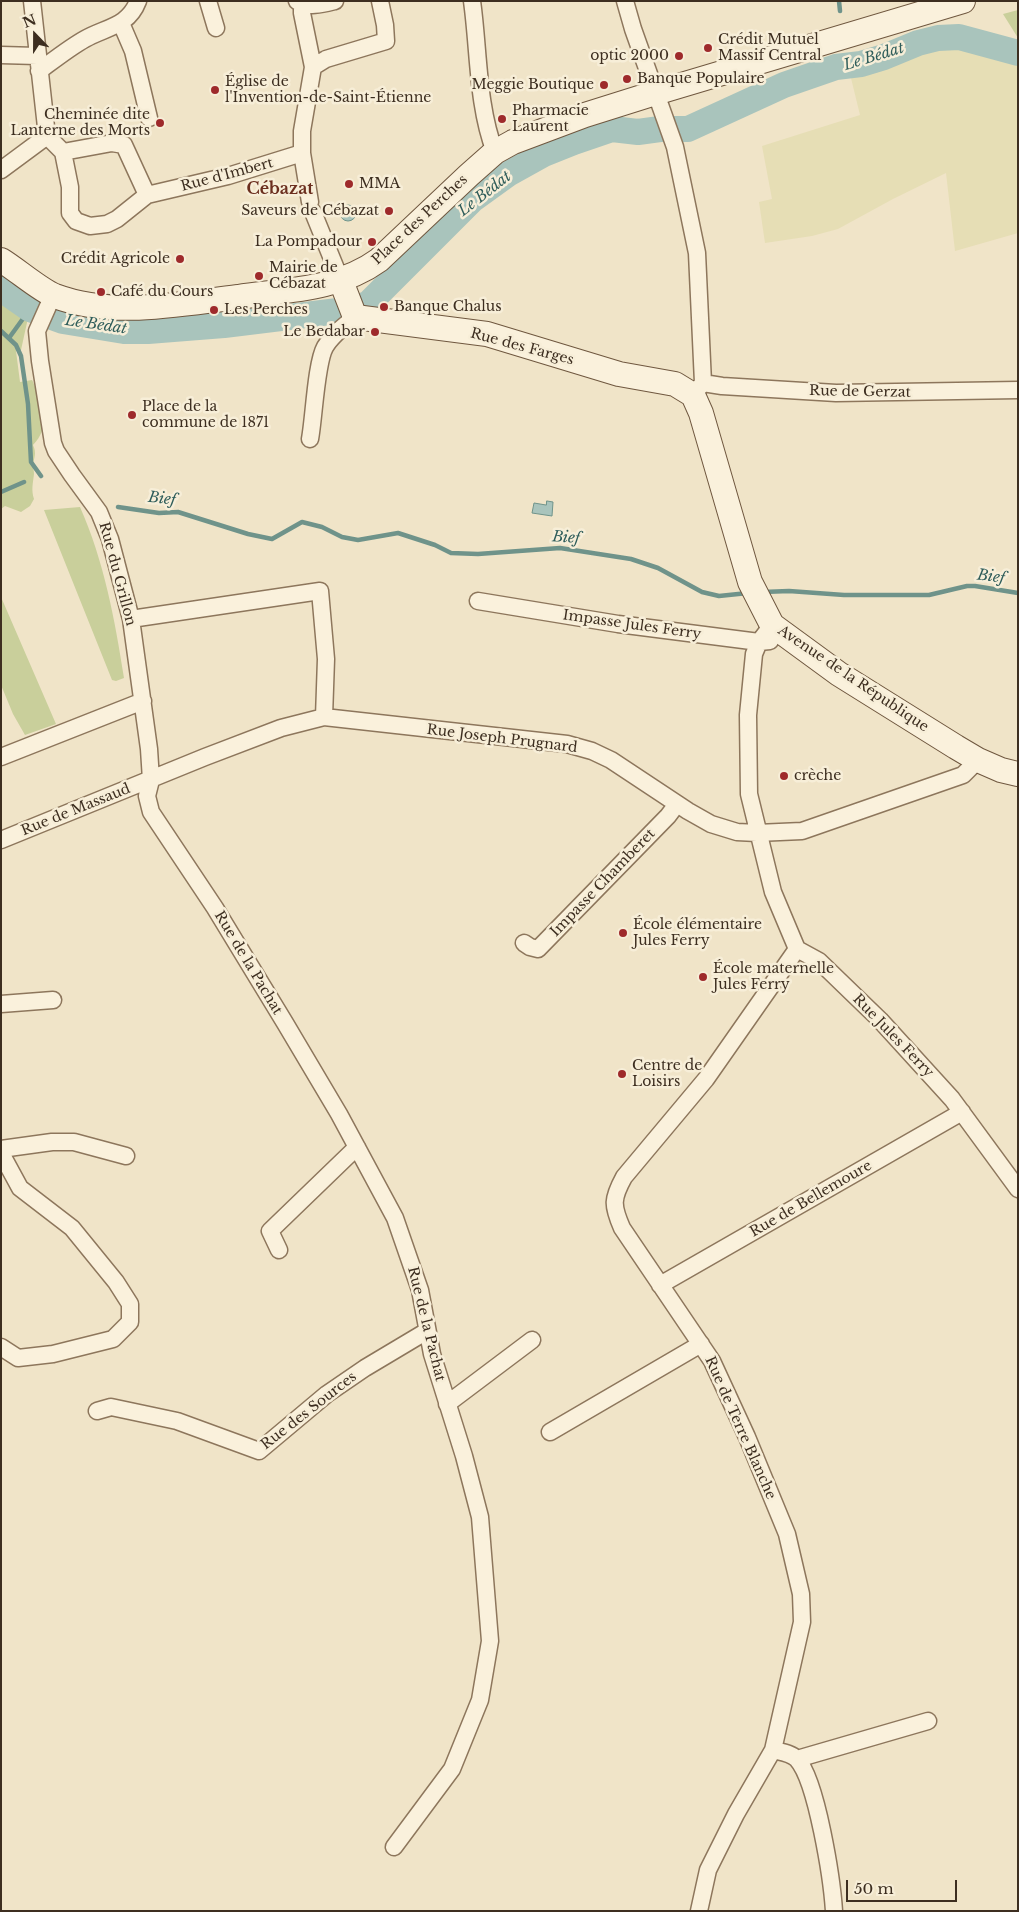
<!DOCTYPE html>
<html>
<head>
<meta charset="utf-8">
<style>
  body { margin:0 }
  #map { position:relative; width:1019px; height:1912px; overflow:hidden; background:#f0e4c8; font-family:"Libre Baskerville",serif }
  canvas { display:block }
  .frame { position:absolute; inset:0; border:2px solid #3d2e20; pointer-events:none }
  .north { position:absolute; left:10px; top:10px; width:50px; height:50px; -webkit-text-stroke:4px #f7eed8; paint-order:stroke; rotate:338deg; font-size:14px; font-weight:700; line-height:20px; text-align:center; color:#3d2e20 }
  .north::after { content:''; display:block; margin:auto; width:18px; height:22px; background:#3d2e20; clip-path:polygon(50% 0,100% 100%,50% 72%,0 100%) }
  .scale { position:absolute; left:846px; top:1880px; width:111px; height:22px; box-sizing:border-box; border:2px solid #3d2e20; border-top:0; padding-left:6px; font-size:15px; line-height:18px; white-space:nowrap; color:#3d2e20; -webkit-text-stroke:4px #f7eed8; paint-order:stroke }
</style>
</head>
<body>
<div id="map">
<canvas width="1019" height="1912"></canvas>
<div class="frame"></div>
<div class="north">N</div>
<div class="scale">50 m</div>
</div>
<script>
const g = document.querySelector('canvas').getContext('2d');
g.lineJoin = 'round';
function paint(path, color) {
  g.fillStyle = color;
  g.fill(path, 'evenodd');
}
function strokePath(path, color, width, dash) {
  g.strokeStyle = color;
  g.lineWidth = width;
  g.lineCap = dash ? 'butt' : 'round';
  g.setLineDash(dash || []);
  g.stroke(path);
}
function label(font, color, halo, rows, align = 'center') {
  g.font = font + ' "Libre Baskerville",serif';
  g.lineWidth = 5;
  g.setLineDash([]);
  g.textBaseline = 'middle';
  g.strokeStyle = halo;
  g.fillStyle = color;
  for (const [text, x, y, turn = 0] of rows) {
    g.save();
    g.translate(x, y);
    g.rotate((+turn || 0) * Math.PI / 180);
    g.textAlign = isNaN(turn) ? turn : align;
    if (halo) g.strokeText(text, 0, 0);
    g.fillText(text, 0, 0);
    g.restore();
  }
}
const farmland = new Path2D(`
  M 956,46 L 1018,59 L 1018,233 L 955,251 L 946,173 L 893,199 L 838,229 L 812,236 L 765,243 L 759,202 L 772,199 L 762,146 L 860,115 L 850,74 L 903,58 Z`);
const green = new Path2D(`
  M 1018,10 L 1018,38 L 1003,14 Z
  M 1,268 L 46,296 L 41,308 L 28,318 L 21,350 L 16,351 L 20,382 L 32,380 C 37,388 43,422 42,431 C 40,436 37,441 33,445 C 37,454 34,457 33,465 C 33,468 34,471 34,474 C 33,483 31,490 34,499 L 30,506 L 21,512 L 5,506 L 1,509 Z
  M 80,507 C 104,561 115,620 124,678 L 116,681 L 112,680 L 44,510 Z
  M 1,597 L 56,724 L 25,735 L 13,714 L 1,685 Z`);
const water = new Path2D(`
  M340 213a8 8 0 1 1 16 0a8 8 0 1 1-16 0Z
  M 547,501 L 553,502 L 552,516 L 532,513 L 534,503 L 546,505 Z`);
const stream = new Path2D(`
  M 839,1 L 840,11
  M 1,331 L 16,345 L 21,356 L 28,404 L 31,462 L 41,476
  M 9,338 L 30,309
  M 1,492 L 24,482
  M 118,507 L 159,513 L 178,512 L 248,534 L 272,539 L 302,522 L 322,527 L 342,537 L 358,540 L 398,533 L 435,545 L 451,553 L 478,554 L 560,548 L 631,559 L 658,568 L 702,592 L 719,596 L 748,593
  M 763,592 L 789,591 L 844,595 L 929,595 L 967,586 L 975,586 L 1018,593`);
const river = new Path2D(`
  M 1,289 L 30,309 L 63,321 L 124,331 L 148,331 L 224,325 L 346,310 L 368,304 L 472,200 L 508,174 L 544,154 L 574,142 L 612,129 L 638,132 L 660,129 L 688,129 L 784,85 L 836,67 L 861,64 L 884,57 L 918,43 L 938,38 L 959,37 L 1018,53`);
const street = new Path2D(`
  M 208,1 L 216,28
  M 297,1 C 309,8 323,4 335,1
  M 302,1 L 302,13 L 313,67 L 302,131 L 302,153 L 310,202
  M 472,1 C 479,51 477,105 495,152
  M 625,1 L 633,29 L 675,147 L 697,253 L 703,383 L 693,395
  M 121,23 L 133,51 L 149,118
  M 1,55 L 37,56
  M 313,67 L 326,59 L 386,41 L 385,25 L 380,1
  M 39,71 C 54,60 69,48 85,39 C 106,27 128,27 138,1
  M 47,136 L 63,152 L 70,187 L 70,213 L 76,221 L 90,226 L 107,224 L 117,219 L 147,195 L 228,176 L 302,153
  M 63,152 L 112,143 L 124,145 L 147,195
  M 1,170 L 47,136 L 32,1
  M 313,212 L 341,281
  M 53,295 L 37,331 L 40,361 L 53,443 L 56,451 L 72,475 L 99,512 L 110,539 L 131,619 L 149,749 L 151,780 L 147,796 L 151,812 L 215,908 L 285,1023 L 339,1114 L 395,1218 L 420,1290 L 432,1354 L 464,1456 L 480,1517 L 490,1641 L 480,1700 L 452,1769 L 394,1847
  M 703,383 L 722,386 L 836,393 L 1018,390
  M 310,439 C 314,418 316,363 325,347 C 332,335 344,326 355,317
  M 478,601 L 618,624 L 759,642 L 770,641
  M 131,619 L 320,591 L 326,659 L 324,717
  M 772,625 L 759,642 L 754,654 L 748,715 L 749,794 L 773,892 L 797,949 L 819,961 L 880,1020 L 952,1099 L 1018,1189
  M 1,757 L 143,701
  M 1,840 L 205,757 L 281,728 L 324,717 L 567,744 L 592,751 L 611,760 L 688,811 L 711,824 L 737,832 L 757,833 L 802,831 L 963,775 L 978,760
  M 524,943 L 530,947 L 538,949 L 668,816 L 677,804
  M 1,1004 L 53,1000
  M 1,1149 L 52,1142 L 74,1142 L 126,1156
  M 1,1153 L 20,1188 L 72,1228 L 116,1282 L 130,1304 L 130,1322 L 113,1339 L 53,1354 L 18,1358 L 1,1347
  M 279,1250 L 270,1231 L 357,1147
  M 660,1285 L 962,1112
  M 447,1404 L 532,1340
  M 97,1411 L 111,1407 L 177,1421 L 259,1451 L 327,1394 L 365,1368 L 427,1331
  M 550,1432 L 701,1344
  M 773,1750 C 781,1752 791,1753 797,1759 C 817,1781 832,1880 834,1911
  M 797,1759 L 928,1721
  M 699,1911 L 708,1870 L 736,1814 L 773,1750 L 802,1622 L 801,1594 L 787,1534 L 747,1437 L 712,1361 L 622,1228 C 612,1205 612,1199 624,1177 L 706,1079 L 797,949`);
const secondary = new Path2D(`
  M 1,260 C 16,269 40,290 55,296 C 114,318 178,304 238,297 C 286,290 338,290 379,260 L 469,175 L 495,152 L 513,142 L 585,115 L 655,93 L 963,1
  M 341,281 L 355,317 L 487,334 L 619,374 L 675,384 L 693,395 L 701,413 L 750,582 L 772,625 L 839,674 L 956,747 L 978,760 L 1001,770 L 1018,774`);
const markers = [
  [708,48,5,"#9e2a2b"],
  [679,56,5,"#9e2a2b"],
  [627,79,5,"#9e2a2b"],
  [604,85,5,"#9e2a2b"],
  [215,90,5,"#9e2a2b"],
  [502,119,5,"#9e2a2b"],
  [160,123,5,"#9e2a2b"],
  [349,184,5,"#9e2a2b"],
  [389,211,5,"#9e2a2b"],
  [372,242,5,"#9e2a2b"],
  [180,259,5,"#9e2a2b"],
  [259,276,5,"#9e2a2b"],
  [101,292,5,"#9e2a2b"],
  [384,307,5,"#9e2a2b"],
  [214,310,5,"#9e2a2b"],
  [375,332,5,"#9e2a2b"],
  [132,415,5,"#9e2a2b"],
  [784,776,5,"#9e2a2b"],
  [623,933,5,"#9e2a2b"],
  [703,977,5,"#9e2a2b"],
  [622,1074,5,"#9e2a2b"]
];
const poiNames = [
  ["Crédit Mutuel",718,40],
  ["Massif Central",718,56],
  ["optic 2000",669,56,"right"],
  ["Banque Populaire",637,79],
  ["Église de",225,82],
  ["l'Invention-de-Saint-Étienne",225,98],
  ["Meggie Boutique",594,85,"right"],
  ["Pharmacie",512,111],
  ["Laurent",512,127],
  ["Cheminée dite",150,115,"right"],
  ["Lanterne des Morts",150,131,"right"],
  ["MMA",359,184],
  ["Saveurs de Cébazat",379,211,"right"],
  ["La Pompadour",362,242,"right"],
  ["Crédit Agricole",170,259,"right"],
  ["Mairie de",269,268],
  ["Cébazat",269,284],
  ["Café du Cours",111,292],
  ["Banque Chalus",394,307],
  ["Les Perches",224,310],
  ["Le Bedabar",365,332,"right"],
  ["Place de la",142,407],
  ["commune de 1871",142,423],
  ["crèche",794,776],
  ["École élémentaire",633,925],
  ["Jules Ferry",633,941],
  ["École maternelle",713,969],
  ["Jules Ferry",713,985],
  ["Centre de",632,1066],
  ["Loisirs",632,1082]
];
const streetNames = [
  ["Rue d'Imbert",227,175,-15],
  ["Place des Perches",420,220,-43],
  ["Rue des Farges",522,347,15],
  ["Rue de Gerzat",860,392,1],
  ["Rue du Grillon",117,574,75],
  ["Impasse Jules Ferry",632,625,8],
  ["Avenue de la République",853,679,34],
  ["Rue Joseph Prugnard",502,739,7],
  ["Rue de Massaud",76,810,-22],
  ["Impasse Chamberet",603,883,-46],
  ["Rue de la Pachat",248,963,59],
  ["Rue Jules Ferry",893,1036,46],
  ["Rue de Bellemoure",811,1199,-30],
  ["Rue de la Pachat",426,1324,76],
  ["Rue des Sources",309,1411,-38],
  ["Rue de Terre Blanche",740,1428,66]
];
const waterNames = [
  ["Le Bédat",874,57,-17],
  ["Le Bédat",485,194,-38],
  ["Le Bédat",96,325,8],
  ["Bief",162,499,6],
  ["Bief",566,538,4],
  ["Bief",991,577,7]
];
const quarterNames = [
  ["Cébazat",280,189]
];
paint(farmland, '#e6deb5');
paint(green, '#c9cf9b');
paint(water, '#a9c4bc');
strokePath(water, '#6f938a', 1);
strokePath(stream, '#6f938a', 4.5);
strokePath(river, '#a9c4bc', 26);
strokePath(street, '#8d765c', 19);
strokePath(secondary, '#6f573f', 26);
strokePath(street, '#faf1dc', 16);
strokePath(secondary, '#faf1dc', 24);
for (const [x, y, r, color] of markers) {
  const dot = new Path2D();
  dot.arc(x, y, r, 0, 2 * Math.PI);
  g.fillStyle = color;
  g.fill(dot);
  strokePath(dot, '#f7eed8', 2);
}
label('14px', '#3d2e20', '#f7eed8', poiNames, 'left');
label('14px', '#3d2e20', '#f7eed8', streetNames);
label('italic 15px', '#2f5d5a', '#f7eed8', waterNames);
label('bold 16px', '#6b2e1e', '#f7eed8', quarterNames);
</script>
</body>
</html>
